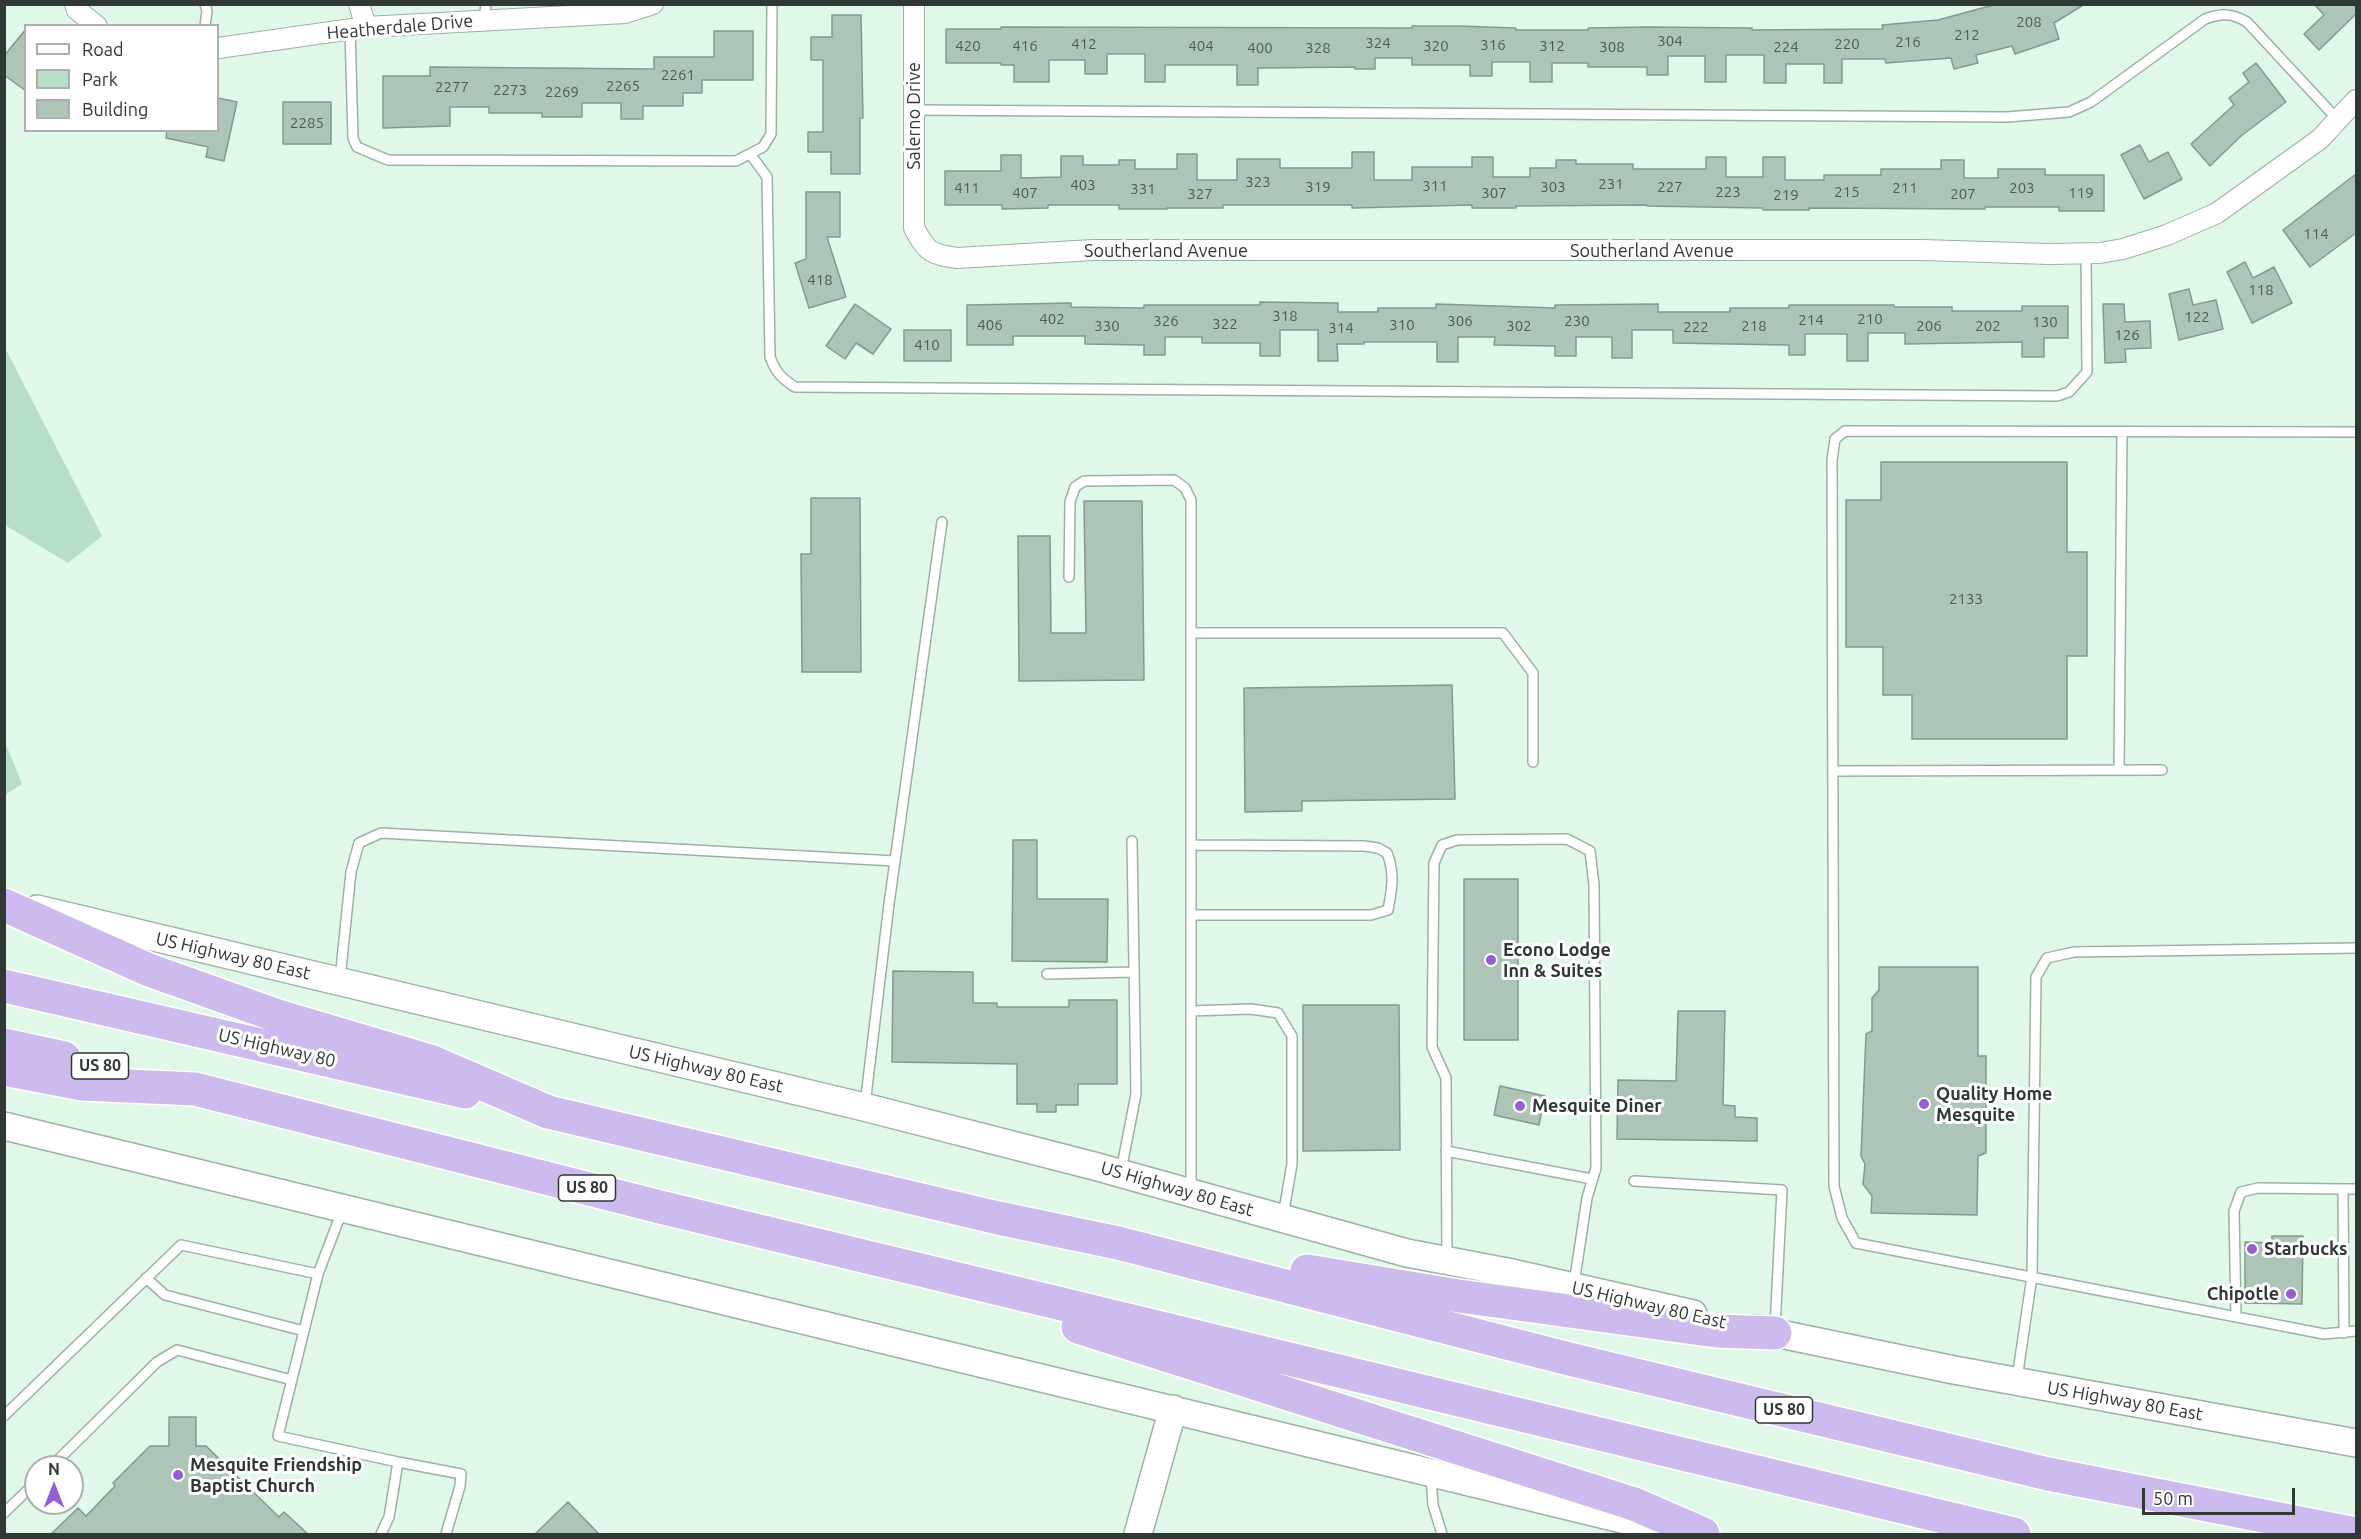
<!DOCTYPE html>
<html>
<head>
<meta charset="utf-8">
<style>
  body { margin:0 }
  #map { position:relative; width:2361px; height:1539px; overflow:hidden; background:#dff8e8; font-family:Ubuntu,sans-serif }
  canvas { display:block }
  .frame { position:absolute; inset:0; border:6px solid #2f3832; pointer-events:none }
  .legend { position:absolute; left:24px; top:24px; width:195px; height:108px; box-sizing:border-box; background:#fff; border:2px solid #acafad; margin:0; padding:8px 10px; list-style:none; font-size:18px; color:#2f3832 }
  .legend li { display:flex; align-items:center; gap:12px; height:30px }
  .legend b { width:30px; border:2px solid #acafad }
  .north { position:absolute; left:24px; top:1455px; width:60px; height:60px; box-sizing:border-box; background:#fff; border:2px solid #acafad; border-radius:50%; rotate:0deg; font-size:16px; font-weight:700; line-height:24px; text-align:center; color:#2f3832 }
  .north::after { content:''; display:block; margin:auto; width:21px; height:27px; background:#945ed7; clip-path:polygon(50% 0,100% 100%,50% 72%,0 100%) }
  .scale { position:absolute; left:2142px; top:1488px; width:153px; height:27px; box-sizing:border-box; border:3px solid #2f3832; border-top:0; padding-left:8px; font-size:18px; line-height:21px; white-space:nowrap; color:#2f3832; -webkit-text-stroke:4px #fff; paint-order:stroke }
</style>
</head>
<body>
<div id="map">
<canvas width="2361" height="1539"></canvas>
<div class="frame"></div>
<ul class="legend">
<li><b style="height:8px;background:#fff"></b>Road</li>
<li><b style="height:16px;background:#b7dec6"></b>Park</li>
<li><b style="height:16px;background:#adc5b6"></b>Building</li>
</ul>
<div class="north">N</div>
<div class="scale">50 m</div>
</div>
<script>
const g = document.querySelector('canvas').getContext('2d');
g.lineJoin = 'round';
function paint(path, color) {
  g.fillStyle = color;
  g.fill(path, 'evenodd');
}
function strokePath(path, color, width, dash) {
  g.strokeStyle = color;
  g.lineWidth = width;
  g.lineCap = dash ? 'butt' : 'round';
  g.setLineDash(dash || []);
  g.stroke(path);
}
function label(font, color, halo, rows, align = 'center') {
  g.font = font + ' Ubuntu,sans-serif';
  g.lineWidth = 6;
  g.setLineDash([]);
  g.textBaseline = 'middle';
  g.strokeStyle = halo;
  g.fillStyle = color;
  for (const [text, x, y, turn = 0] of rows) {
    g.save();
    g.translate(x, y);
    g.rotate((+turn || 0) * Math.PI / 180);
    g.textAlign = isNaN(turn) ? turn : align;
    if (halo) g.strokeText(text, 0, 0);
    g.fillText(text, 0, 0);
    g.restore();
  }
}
const green = new Path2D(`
  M 5,348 L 102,536 L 68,563 L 5,525 Z
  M 5,742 L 22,784 L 5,795 L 4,795 Z`);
const building = new Path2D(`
  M 1997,4 L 2085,4 L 2054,23 L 2059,39 L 2015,54 L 2012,46 L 1976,55 L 1978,63 L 1954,69 L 1951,58 L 1886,63 L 1885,59 L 1842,59 L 1842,83 L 1824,83 L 1824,64 L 1786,64 L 1786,83 L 1764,83 L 1764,55 L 1726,55 L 1726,82 L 1705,82 L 1705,56 L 1668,56 L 1668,75 L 1647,75 L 1647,67 L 1588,67 L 1588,63 L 1552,63 L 1552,82 L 1530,82 L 1530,62 L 1492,62 L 1492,76 L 1470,76 L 1470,65 L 1412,65 L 1412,58 L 1375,58 L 1375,69 L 1355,69 L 1355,67 L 1258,68 L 1258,85 L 1237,85 L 1237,65 L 1165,65 L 1165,82 L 1145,82 L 1145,54 L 1107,54 L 1107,74 L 1085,74 L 1085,60 L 1049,60 L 1049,82 L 1014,82 L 1014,65 L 1001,65 L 1001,63 L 946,63 L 946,29 L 1001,29 L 1001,27 L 1412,28 L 1412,26 L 1459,26 L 1516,28 L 1516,30 L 1588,30 L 1588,28 L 1647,27 L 1752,28 L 1752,30 L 1883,29 L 1882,25 L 1938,20 Z
  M 2314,4 L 2356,4 L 2356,14 L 2319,50 L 2304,34 L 2324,15 Z
  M 832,15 L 861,15 L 863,118 L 860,118 L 860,174 L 831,174 L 831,152 L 808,152 L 808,132 L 823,132 L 823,60 L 811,60 L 811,37 L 832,37 Z
  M 26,29 L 26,91 L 4,75 L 4,56 Z
  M 714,31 L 753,31 L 753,80 L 702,80 L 702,93 L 683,93 L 683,106 L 643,106 L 643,119 L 621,119 L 621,103 L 582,103 L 582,117 L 542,117 L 542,113 L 489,113 L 489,107 L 450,107 L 450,126 L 383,128 L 383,76 L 430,76 L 430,67 L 654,69 L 654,57 L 714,57 Z
  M 2256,63 L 2286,102 L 2241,136 L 2210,166 L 2191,144 L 2234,105 L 2229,98 L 2249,82 L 2243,73 Z
  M 218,98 L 237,102 L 224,161 L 206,157 L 208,147 L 166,138 L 167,130 L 218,130 Z
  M 283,102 L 331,102 L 331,144 L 283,144 Z
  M 2140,145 L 2149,162 L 2168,152 L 2182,179 L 2144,199 L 2121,155 Z
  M 1352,152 L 1374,152 L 1374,180 L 1412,180 L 1412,167 L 1472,167 L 1472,157 L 1493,157 L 1493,177 L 1530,177 L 1530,168 L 1556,168 L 1556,160 L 1576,160 L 1576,164 L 1633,164 L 1633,169 L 1706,169 L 1706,157 L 1726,157 L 1726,177 L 1763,177 L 1763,157 L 1785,157 L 1785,180 L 1824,180 L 1824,175 L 1881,175 L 1881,169 L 1941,169 L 1941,160 L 1964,160 L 1964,178 L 1998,178 L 1998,169 L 2045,169 L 2045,175 L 2104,175 L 2104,211 L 2059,211 L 2059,207 L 1985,207 L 1985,209 L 1809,208 L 1809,210 L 1763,210 L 1763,208 L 1647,206 L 1647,205 L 1516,206 L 1516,208 L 1472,208 L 1472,205 L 1352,208 L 1352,205 L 1223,205 L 1223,208 L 1167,208 L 1167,209 L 1119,209 L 1119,205 L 1048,205 L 1048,208 L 1002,209 L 1002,205 L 945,205 L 945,171 L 1001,171 L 1001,155 L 1021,155 L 1021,178 L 1061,177 L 1061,156 L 1083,156 L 1083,165 L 1119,165 L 1119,160 L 1135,160 L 1135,169 L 1177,169 L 1177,154 L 1197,154 L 1197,180 L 1237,180 L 1237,159 L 1280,159 L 1280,168 L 1352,168 Z
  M 2356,174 L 2356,233 L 2310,267 L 2283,230 Z
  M 806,192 L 840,192 L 840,237 L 827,237 L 846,297 L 809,308 L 795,263 L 806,259 Z
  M 2245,262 L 2253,278 L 2274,267 L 2292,303 L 2252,323 L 2227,272 Z
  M 2189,289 L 2193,305 L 2216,300 L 2223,329 L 2179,340 L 2169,294 Z
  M 1260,302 L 1338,303 L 1338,312 L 1378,312 L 1378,308 L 1436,308 L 1436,304 L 1555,308 L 1555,305 L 1658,304 L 1658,312 L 1730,312 L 1730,308 L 1789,308 L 1789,305 L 1894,305 L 1894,307 L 1952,307 L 1952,311 L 2022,311 L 2022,306 L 2068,306 L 2068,338 L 2044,338 L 2044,357 L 2022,357 L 2022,342 L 1905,344 L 1905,333 L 1868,333 L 1868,361 L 1847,361 L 1847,334 L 1805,334 L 1805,355 L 1789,355 L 1789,345 L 1673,343 L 1673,330 L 1632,330 L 1632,358 L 1612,358 L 1612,337 L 1576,337 L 1576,356 L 1555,356 L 1555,346 L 1494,345 L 1495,337 L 1458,337 L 1458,362 L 1437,362 L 1437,342 L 1364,342 L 1364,344 L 1337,344 L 1338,361 L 1318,361 L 1318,330 L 1280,330 L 1280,356 L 1260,356 L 1260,343 L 1202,343 L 1202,337 L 1165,337 L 1165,355 L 1144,355 L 1144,345 L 1085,344 L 1085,336 L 1013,336 L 1013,345 L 967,345 L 967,305 L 1071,303 L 1071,307 L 1144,308 L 1144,305 L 1260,305 Z
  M 855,304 L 891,329 L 873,354 L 856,343 L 845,359 L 826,346 Z
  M 2103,304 L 2124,304 L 2125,322 L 2150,321 L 2151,348 L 2125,349 L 2126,362 L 2105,363 Z
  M 904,330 L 951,330 L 951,361 L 904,361 Z
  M 1881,462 L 2067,462 L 2067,552 L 2087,552 L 2087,656 L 2067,656 L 2067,739 L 1912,739 L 1912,695 L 1883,695 L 1883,647 L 1846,647 L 1846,500 L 1881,500 Z
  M 811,498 L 860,498 L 861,672 L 802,672 L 801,554 L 811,554 Z
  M 1084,501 L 1142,501 L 1144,680 L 1019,681 L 1018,536 L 1050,536 L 1051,633 L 1086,633 Z
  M 1452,685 L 1455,799 L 1302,801 L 1302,811 L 1245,812 L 1244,688 Z
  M 1013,840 L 1037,840 L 1037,899 L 1108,899 L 1107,962 L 1012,961 Z
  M 1464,879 L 1518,879 L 1518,1040 L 1464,1040 Z
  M 1879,967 L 1978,967 L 1978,1056 L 1986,1056 L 1986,1153 L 1978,1156 L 1977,1215 L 1871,1213 L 1872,1196 L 1863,1184 L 1865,1164 L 1861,1156 L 1866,1034 L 1872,1031 L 1872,998 L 1879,990 Z
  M 893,971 L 973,972 L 973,1003 L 997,1003 L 997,1007 L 1069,1007 L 1069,1000 L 1117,1000 L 1117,1084 L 1078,1084 L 1078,1105 L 1056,1105 L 1056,1112 L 1037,1112 L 1037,1104 L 1017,1104 L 1017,1064 L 892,1062 Z
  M 1303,1005 L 1399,1005 L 1400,1150 L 1303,1151 Z
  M 1678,1011 L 1725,1011 L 1723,1105 L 1735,1106 L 1735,1117 L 1757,1118 L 1757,1141 L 1617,1139 L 1618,1080 L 1676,1081 Z
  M 1500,1086 L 1545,1096 L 1539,1125 L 1494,1115 Z
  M 2272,1236 L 2303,1236 L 2302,1304 L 2245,1303 L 2245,1242 L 2272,1243 Z
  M 169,1417 L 196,1417 L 196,1446 L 206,1446 L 279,1517 L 284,1512 L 308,1534 L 51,1534 L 78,1508 L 86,1516 L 115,1486 L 113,1483 L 150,1446 L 169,1446 Z
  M 568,1502 L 599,1534 L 535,1534 Z`);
const lane = new Path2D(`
  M 484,21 L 486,4
  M 205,26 L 207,11 L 205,4
  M 350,29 L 353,138 L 357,147 L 388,160 L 736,161 L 763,147 L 771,134 L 772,4
  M 914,110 L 2007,117 L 2069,112 L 2091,102 L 2205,19 C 2222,13 2231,13 2247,22 L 2338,120
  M 751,155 L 767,177 L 770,357 C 775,371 782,379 795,387 L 2057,396 L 2069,392 L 2087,372 L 2086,253
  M 2356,432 L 1845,431 L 1835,439 L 1832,460 L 1834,1186 L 1842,1218 L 1856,1243 L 2324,1334 L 2356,1331
  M 1069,577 L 1070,502 L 1075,487 L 1084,481 L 1174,480 L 1185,488 L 1191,500 L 1191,1191
  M 1191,633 L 1503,633 L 1533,673 L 1533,762
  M 2119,770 L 2122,432
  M 1833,771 L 2162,770
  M 1191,845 L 1364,846 L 1378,848 L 1387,853 C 1395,873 1392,889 1388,910 L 1371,915 L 1191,915
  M 1047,974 L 1134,972
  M 340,979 L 351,872 L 359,843 L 381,833 L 895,861
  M 1191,1011 L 1251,1009 L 1278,1013 L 1292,1036 L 1292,1164 L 1283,1216
  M 865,1105 L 889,904 L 942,522
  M 1446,1151 L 1592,1179
  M 1121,1171 L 1136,1094 L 1132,841
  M 1634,1181 L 1782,1190 L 1775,1328
  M 1447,1258 L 1446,1078 L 1432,1047 L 1434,863 L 1442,845 L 1457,840 L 1567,839 L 1590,851 L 1594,885 L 1596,1168 L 1587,1198 L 1574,1284
  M 318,1274 L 278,1436 L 398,1462 L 389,1517 L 381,1534
  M 146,1278 L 165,1295 L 304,1331
  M 2236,1317 L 2234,1211 L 2241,1192 L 2258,1188 L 2343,1189
  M 2344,1333 L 2343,1189 L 2356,1189
  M 2017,1379 L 2032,1276 L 2036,977 L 2047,958 L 2074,952 L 2356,948
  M 4,1416 L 181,1245 L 318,1274 L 342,1211
  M 398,1462 L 461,1474 L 460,1486 L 446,1534
  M 51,1467 L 157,1362 L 177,1350 L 292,1380
  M 1431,1475 L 1433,1505 L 1442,1534
  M 4,1513 L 36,1482`);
const street = new Path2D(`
  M 75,4 L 77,10 L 97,26
  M 359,4 L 366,27
  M 914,4 L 914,228 C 927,252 930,254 957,258 L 1093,250 L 1922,250 L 2049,254 L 2100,253 L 2123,249 L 2167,235 L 2217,213 L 2320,139 L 2356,100
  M 218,48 L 366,27 L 625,13 L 653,4`);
const secondary = new Path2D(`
  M 37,909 L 864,1107 L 1094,1166 L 1407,1253 L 1507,1272 L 1693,1314
  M 4,1126 L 1671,1531
  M 1756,1329 L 1954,1370 L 2356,1443
  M 1138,1534 L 1173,1409`);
const highway = new Path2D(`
  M 4,905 L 149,970 L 278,1016 L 430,1061 L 548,1112 L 998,1218 L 1118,1243 L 1565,1358 L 2048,1474 L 2356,1534
  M 4,986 L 465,1092
  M 4,1045 L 64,1058
  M 4,1069 L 82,1084 L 195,1089 L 660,1207 L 2014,1534
  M 1307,1271 L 1459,1296 L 1716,1331 L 1775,1333
  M 1078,1327 L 1634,1504 L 1703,1534`);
const markers = [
  [1491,960,6,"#945ed7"],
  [1924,1104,6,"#945ed7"],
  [1520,1106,6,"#945ed7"],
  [2252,1249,6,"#945ed7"],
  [2291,1294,6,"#945ed7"],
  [178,1475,6,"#945ed7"]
];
const numberNames = [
  ["208",2029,22],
  ["212",1967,35],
  ["304",1670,41],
  ["216",1908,42],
  ["324",1378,43],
  ["412",1084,44],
  ["220",1847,44],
  ["316",1493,45],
  ["420",968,46],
  ["416",1025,46],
  ["404",1201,46],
  ["320",1436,46],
  ["312",1552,46],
  ["308",1612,47],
  ["224",1786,47],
  ["400",1260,48],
  ["328",1318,48],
  ["2261",678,75],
  ["2265",623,86],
  ["2277",452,87],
  ["2273",510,90],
  ["2269",562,92],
  ["2285",307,123],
  ["323",1258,182],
  ["231",1611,184],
  ["403",1083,185],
  ["311",1435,186],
  ["319",1318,187],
  ["303",1553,187],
  ["227",1670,187],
  ["411",967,188],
  ["211",1905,188],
  ["203",2022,188],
  ["331",1143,189],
  ["223",1728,192],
  ["215",1847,192],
  ["407",1025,193],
  ["307",1494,193],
  ["119",2081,193],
  ["327",1200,194],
  ["207",1963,194],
  ["219",1786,195],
  ["114",2316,234],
  ["418",820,280],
  ["118",2261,290],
  ["318",1285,316],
  ["122",2197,317],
  ["402",1052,319],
  ["210",1870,319],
  ["214",1811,320],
  ["326",1166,321],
  ["306",1460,321],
  ["230",1577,321],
  ["130",2045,322],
  ["322",1225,324],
  ["406",990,325],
  ["310",1402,325],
  ["330",1107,326],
  ["302",1519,326],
  ["218",1754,326],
  ["206",1929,326],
  ["202",1988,326],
  ["222",1696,327],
  ["314",1341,328],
  ["126",2127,335],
  ["410",927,345],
  ["2133",1966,599]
];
const shields = [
  [100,1066,57],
  [587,1188,57],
  [1784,1410,57]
];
const shieldNames = [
  ["US 80",100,1066],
  ["US 80",587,1188],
  ["US 80",1784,1410]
];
const streetNames = [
  ["Heatherdale Drive",400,27,-5],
  ["Salerno Drive",914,116,-90],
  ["Southerland Avenue",1166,251],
  ["Southerland Avenue",1652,251],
  ["US Highway 80 East",233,956,13],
  ["US Highway 80",277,1048,13],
  ["US Highway 80 East",706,1069,13],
  ["US Highway 80 East",1177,1189,16],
  ["US Highway 80 East",1649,1305,13],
  ["US Highway 80 East",2125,1401,10]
];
const poiNames = [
  ["Econo Lodge",1503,950],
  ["Inn & Suites",1503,971],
  ["Quality Home",1936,1094],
  ["Mesquite",1936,1115],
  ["Mesquite Diner",1532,1106],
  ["Starbucks",2264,1249],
  ["Chipotle",2279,1294,"right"],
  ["Mesquite Friendship",190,1465],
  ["Baptist Church",190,1486]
];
paint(green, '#b7dec6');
paint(building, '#adc5b6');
strokePath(building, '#839a8c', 1.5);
strokePath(lane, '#9bb2a3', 12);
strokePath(street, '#9bb2a3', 22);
strokePath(secondary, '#9bb2a3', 30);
strokePath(highway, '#fff', 36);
strokePath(lane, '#fff', 9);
strokePath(street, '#fff', 20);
strokePath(secondary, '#fff', 27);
strokePath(highway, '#cdbbed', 33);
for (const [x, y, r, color] of markers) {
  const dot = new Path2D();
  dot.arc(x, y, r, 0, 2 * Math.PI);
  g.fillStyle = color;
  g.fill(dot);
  strokePath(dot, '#fff', 2);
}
label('15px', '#4e5b53', null, numberNames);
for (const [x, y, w] of shields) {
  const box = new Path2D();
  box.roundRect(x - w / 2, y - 13, w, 26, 4.5);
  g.fillStyle = '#fff';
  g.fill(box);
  strokePath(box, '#2f3832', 1.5);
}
label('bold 16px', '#2f3832', null, shieldNames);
label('18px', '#2f3832', '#fff', streetNames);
label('bold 18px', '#2f3832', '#fff', poiNames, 'left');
</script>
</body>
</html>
